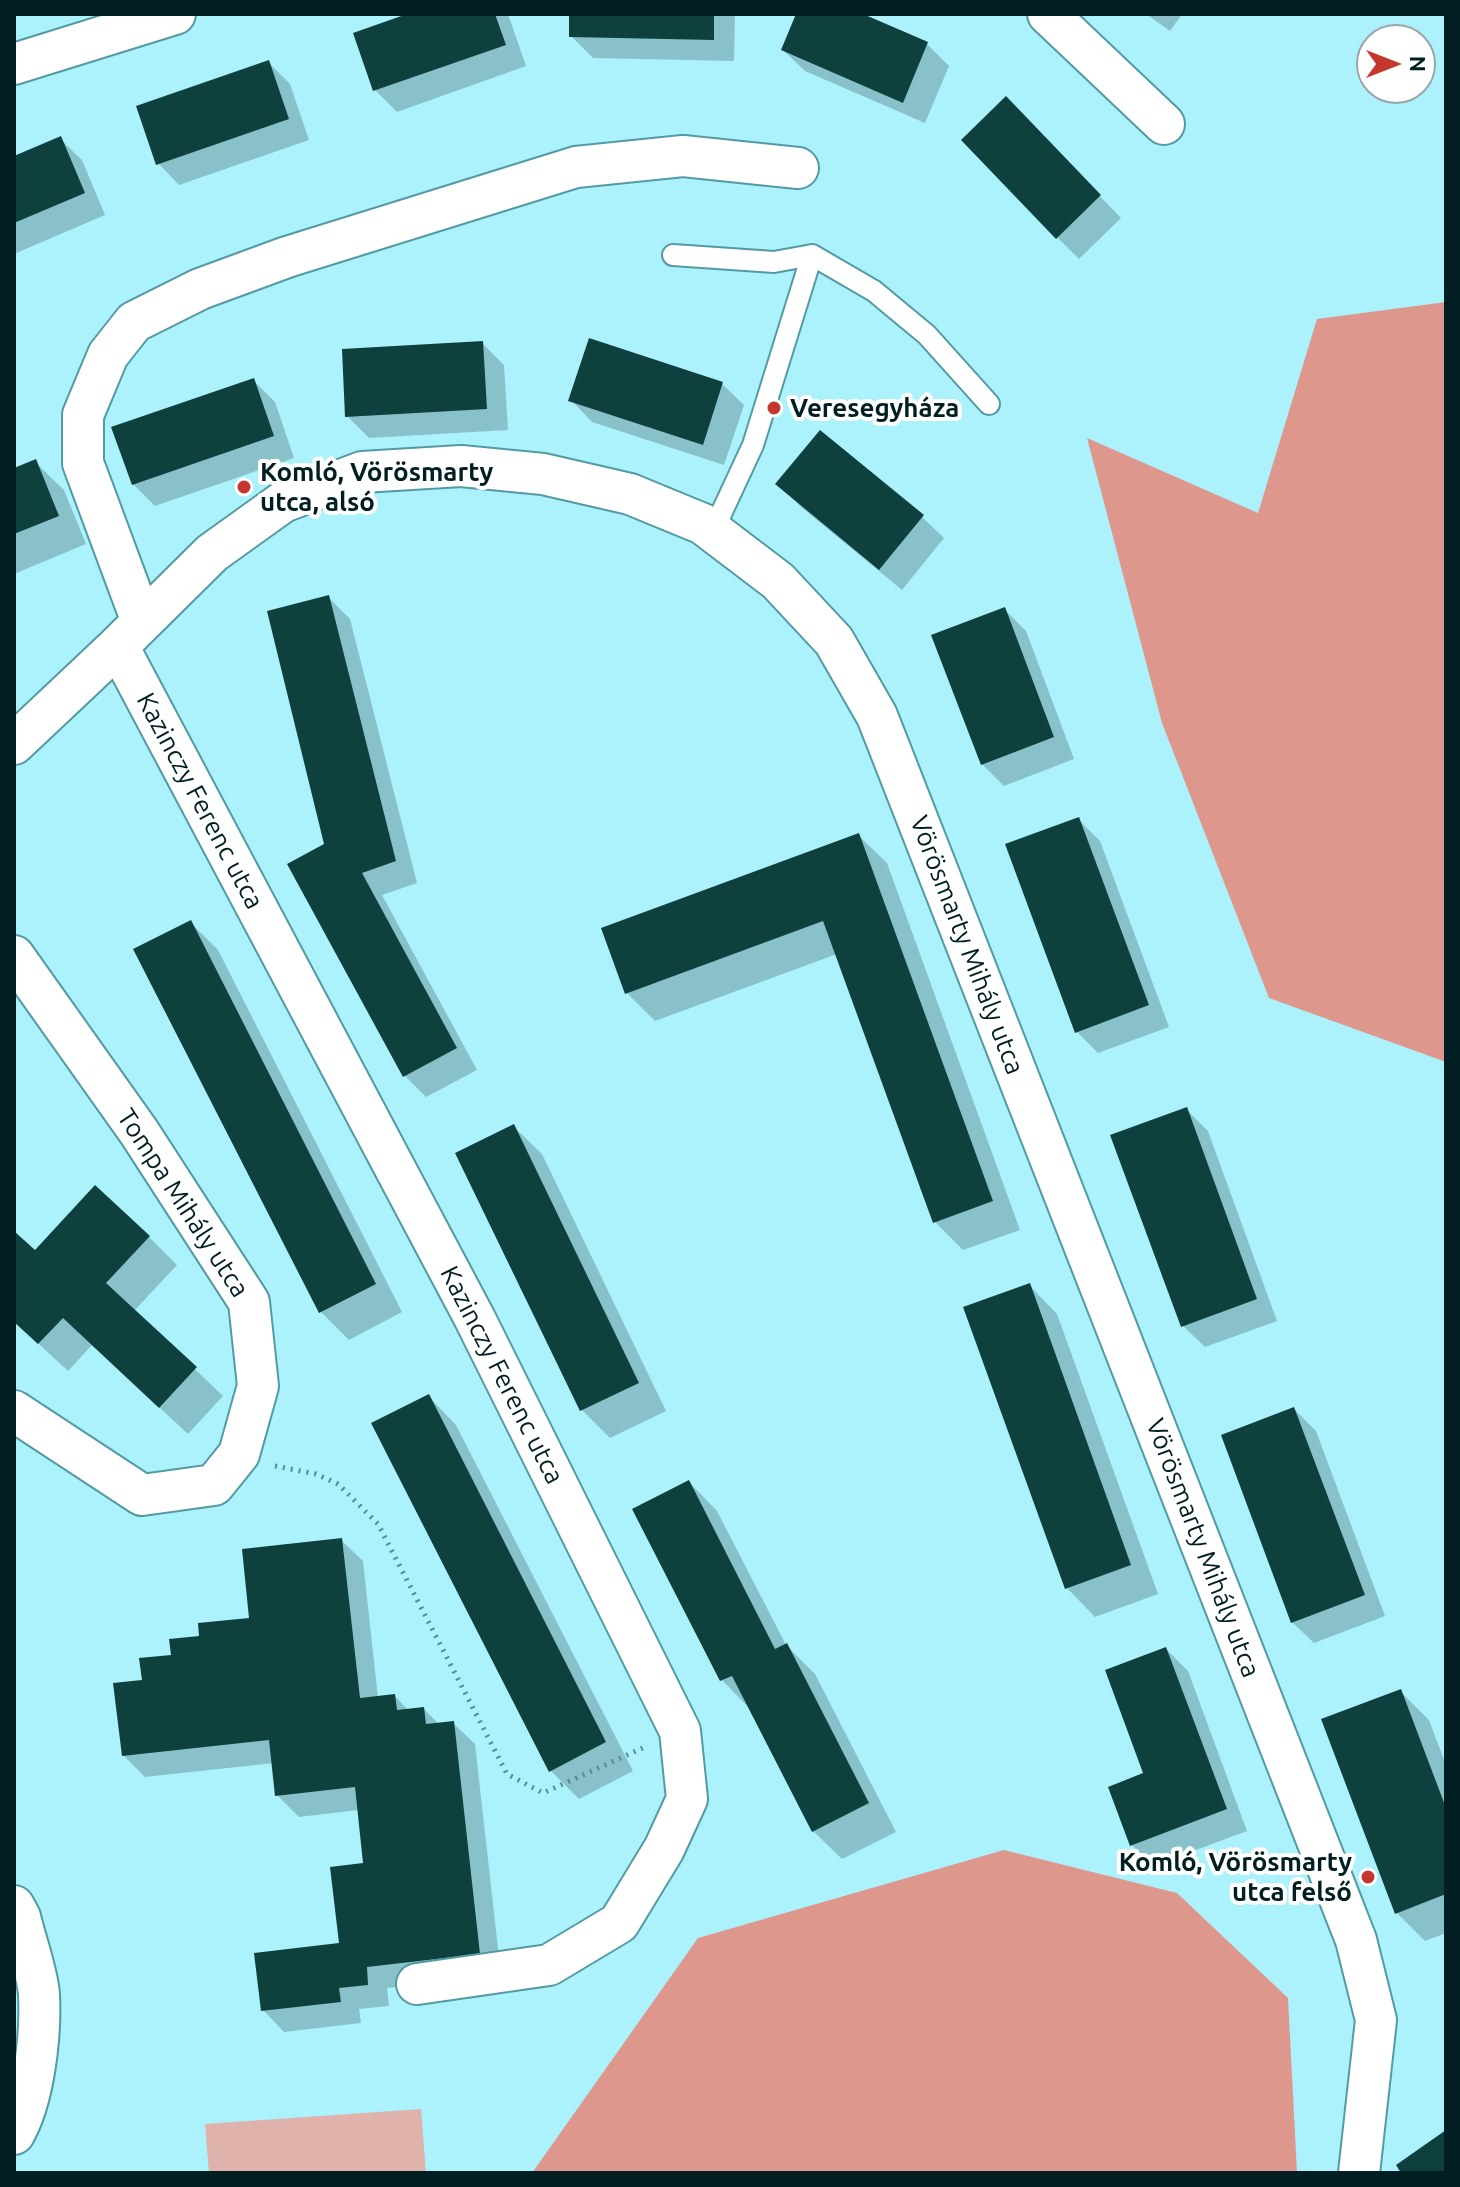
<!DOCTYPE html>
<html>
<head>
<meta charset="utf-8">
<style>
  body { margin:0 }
  #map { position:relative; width:1460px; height:2187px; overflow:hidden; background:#abf2fd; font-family:Ubuntu,sans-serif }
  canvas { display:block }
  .frame { position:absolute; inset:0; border:16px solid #011f23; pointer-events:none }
  .north { position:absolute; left:1356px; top:24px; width:80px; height:80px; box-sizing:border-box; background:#fff; border:2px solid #99a5a7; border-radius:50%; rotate:90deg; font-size:22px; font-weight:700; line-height:32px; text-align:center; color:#011f23 }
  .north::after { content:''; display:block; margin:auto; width:28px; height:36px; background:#c5372e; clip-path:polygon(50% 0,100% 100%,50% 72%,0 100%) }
</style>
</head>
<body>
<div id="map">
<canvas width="1460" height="2187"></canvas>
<div class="frame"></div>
<div class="north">N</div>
</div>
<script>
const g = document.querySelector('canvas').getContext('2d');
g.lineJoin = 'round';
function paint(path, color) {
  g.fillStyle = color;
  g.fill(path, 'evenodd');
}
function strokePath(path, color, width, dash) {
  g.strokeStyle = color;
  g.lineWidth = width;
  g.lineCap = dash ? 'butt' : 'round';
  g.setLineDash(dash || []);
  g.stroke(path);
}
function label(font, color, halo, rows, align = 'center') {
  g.font = font + ' Ubuntu,sans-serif';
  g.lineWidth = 8;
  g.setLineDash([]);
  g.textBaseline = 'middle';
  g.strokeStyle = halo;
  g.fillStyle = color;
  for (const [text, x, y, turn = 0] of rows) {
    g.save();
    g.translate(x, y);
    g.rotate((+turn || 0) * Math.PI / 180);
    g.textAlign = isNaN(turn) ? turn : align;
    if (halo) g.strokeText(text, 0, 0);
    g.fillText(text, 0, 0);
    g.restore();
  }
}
const green = new Path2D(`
  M 421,2109 L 426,2173 L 209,2173 L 205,2124 Z`);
const forest = new Path2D(`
  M 1446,302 L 1446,1062 L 1269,998 L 1162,723 L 1087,438 L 1258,513 L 1317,319 Z
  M 1004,1850 L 1177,1893 L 1288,1998 L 1297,2173 L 532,2173 L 698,1938 Z`);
const shadow = new Path2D(`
  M 413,14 L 508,14 L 526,66 L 397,112 L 375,90 Z
  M 571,14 L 735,14 L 734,61 L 593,58 L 571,36 Z
  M 798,14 L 858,14 L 927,44 L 949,66 L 925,123 L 805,71 L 783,50 Z
  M 1146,14 L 1182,14 L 1170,31 Z
  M 268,62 L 290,84 L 309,140 L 179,185 L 158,163 Z
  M 1027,121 L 1121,218 L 1079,259 L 1057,237 Z
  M 60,139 L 82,160 L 105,215 L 14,254 L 14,159 Z
  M 482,343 L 504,365 L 508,430 L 369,438 L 347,416 Z
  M 253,380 L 275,402 L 294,458 L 155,506 L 133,484 Z
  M 722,384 L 744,405 L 724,465 L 592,422 L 571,400 Z
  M 35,462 L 64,490 L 86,544 L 14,574 L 14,470 Z
  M 778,484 L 922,517 L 944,538 L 902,590 L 800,506 Z
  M 328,597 L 350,619 L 417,883 L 382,895 L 477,1070 L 426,1097 L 405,1076 L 326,845 Z
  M 1004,609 L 1026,631 L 1074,759 L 1004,786 L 982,764 Z
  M 1078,819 L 1100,841 L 1169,1027 L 1098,1053 L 1077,1032 Z
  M 858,835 L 887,863 L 1020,1230 L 963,1250 L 935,1222 L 837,954 L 655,1021 L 627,993 Z
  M 190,922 L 218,950 L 402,1312 L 349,1340 L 321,1312 Z
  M 1186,1109 L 1208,1131 L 1277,1321 L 1205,1347 L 1183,1326 Z
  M 513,1126 L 542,1154 L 666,1411 L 610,1438 L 582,1410 Z
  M 14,1234 L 35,1253 L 149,1237 L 177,1265 L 134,1311 L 223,1396 L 188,1434 L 92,1345 L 68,1371 L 14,1321 Z
  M 1029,1285 L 1057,1314 L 1158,1594 L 1095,1617 L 1067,1588 Z
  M 428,1396 L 456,1425 L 633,1771 L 579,1799 L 550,1770 Z
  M 1294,1409 L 1316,1431 L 1385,1616 L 1314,1643 L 1292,1622 Z
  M 689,1482 L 717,1511 L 786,1645 L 815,1674 L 896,1832 L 842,1859 L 813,1831 L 750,1709 L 722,1680 L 635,1510 Z
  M 341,1540 L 363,1561 L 378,1698 L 395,1696 L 409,1711 L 424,1709 L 439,1724 L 453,1723 L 475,1744 L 501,1975 L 387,1988 L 389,2006 L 359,2009 L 361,2023 L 284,2032 L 263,2010 L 341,1945 L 365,1865 L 359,1810 L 299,1817 L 277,1795 L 274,1763 L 145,1777 L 123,1755 L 144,1682 L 173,1657 L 201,1638 L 251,1620 Z
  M 1166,1649 L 1188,1671 L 1247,1831 L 1153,1866 L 1132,1845 L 1146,1774 Z
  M 1400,1691 L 1429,1720 L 1446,1765 L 1446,1933 L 1425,1941 L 1397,1913 Z`);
const building = new Path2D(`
  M 407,14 L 495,14 L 506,45 L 373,91 L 353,33 Z
  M 569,14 L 714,14 L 714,40 L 569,37 Z
  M 796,14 L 863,14 L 928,42 L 903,103 L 781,50 Z
  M 269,60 L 289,119 L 156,165 L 136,106 Z
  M 1006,96 L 1101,195 L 1056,239 L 961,140 Z
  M 61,136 L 85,193 L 14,223 L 14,156 Z
  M 589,338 L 723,382 L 703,445 L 568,401 Z
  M 483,341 L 487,409 L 345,417 L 342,349 Z
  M 254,378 L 274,436 L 132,485 L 111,427 Z
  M 820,430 L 924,515 L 879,570 L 775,484 Z
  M 36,459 L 59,516 L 14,534 L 14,468 Z
  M 329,595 L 396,861 L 362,873 L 457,1048 L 403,1077 L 287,864 L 324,844 L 267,611 Z
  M 1005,607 L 1054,737 L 981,765 L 931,635 Z
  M 1079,817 L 1149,1005 L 1075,1033 L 1005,844 Z
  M 859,833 L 993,1201 L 933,1223 L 823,921 L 625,994 L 601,928 Z
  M 191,920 L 376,1284 L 319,1313 L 133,949 Z
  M 1187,1107 L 1257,1299 L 1181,1327 L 1110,1135 Z
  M 514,1124 L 639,1383 L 580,1411 L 455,1153 Z
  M 95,1185 L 150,1236 L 106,1283 L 197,1367 L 159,1408 L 63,1318 L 38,1344 L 14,1322 L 14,1231 L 35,1250 Z
  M 1030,1283 L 1131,1565 L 1065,1589 L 963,1307 Z
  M 429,1394 L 606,1742 L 549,1772 L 371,1423 Z
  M 1294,1407 L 1365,1595 L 1291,1623 L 1221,1435 Z
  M 689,1480 L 775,1649 L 787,1643 L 869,1803 L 812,1832 L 732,1676 L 720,1681 L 632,1509 Z
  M 342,1538 L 360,1698 L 395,1694 L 397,1710 L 424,1707 L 426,1724 L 454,1721 L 480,1954 L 367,1967 L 368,1985 L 339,1988 L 341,2002 L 261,2011 L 254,1953 L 339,1943 L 330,1867 L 363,1863 L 355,1787 L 275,1796 L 269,1740 L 122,1756 L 113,1683 L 142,1680 L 139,1658 L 171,1655 L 169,1639 L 199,1636 L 198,1623 L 249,1618 L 242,1549 Z
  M 1166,1647 L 1227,1809 L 1130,1846 L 1108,1787 L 1143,1773 L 1105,1670 Z
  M 1401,1689 L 1446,1808 L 1446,1894 L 1395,1914 L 1321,1719 Z
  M 1446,2130 L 1446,2173 L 1401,2173 L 1396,2165 Z`);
const path = new Path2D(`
  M 275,1466 L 316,1474 L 338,1484 L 378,1524 L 507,1774 L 543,1793 L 647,1746`);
const lane = new Path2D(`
  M 673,255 L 774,262 L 812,255 L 874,291 L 927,335 L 989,404
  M 713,531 L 753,445 L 812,255`);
const street = new Path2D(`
  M 1048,14 L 1164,124
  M 14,64 L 175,14
  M 142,622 L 83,463 L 83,415 L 108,355 L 134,322 L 200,289 L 287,257 L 576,167 L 683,156 L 798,168
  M 118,646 L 475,1319 L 680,1731 L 687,1799 L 664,1849 L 619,1923 L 549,1965 L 417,1984
  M 14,744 L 118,646 L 212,553 L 283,502 L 362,472 L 461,466 L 543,474 L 630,494 L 703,524 L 778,581 L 834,641 L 877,716 L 1356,1940 L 1376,2020 L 1359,2173
  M 14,956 L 139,1132 L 249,1302 L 258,1386 L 239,1454 L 214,1485 L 142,1495 L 14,1411
  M 14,1906 L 20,1917 C 25,1939 38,1974 39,1995 C 41,2035 34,2100 14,2134`);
const markers = [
  [774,408,8,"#c5372e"],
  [244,487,8,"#c5372e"],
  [1368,1877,8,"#c5372e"]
];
const poiNames = [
  ["Veresegyháza",790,408],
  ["Komló, Vörösmarty",260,472],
  ["utca, alsó",260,502],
  ["Komló, Vörösmarty",1352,1862,"right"],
  ["utca felső",1352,1892,"right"]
];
const streetNames = [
  ["Kazinczy Ferenc utca",200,801,62],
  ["Vörösmarty Mihály utca",967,945,69],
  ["Tompa Mihály utca",183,1203,57],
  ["Kazinczy Ferenc utca",502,1375,63],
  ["Vörösmarty Mihály utca",1203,1548,69]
];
paint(green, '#e0b2ac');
paint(forest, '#de978d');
paint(shadow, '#0003');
paint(building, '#0e403d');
strokePath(lane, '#549aa4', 24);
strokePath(street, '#549aa4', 44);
strokePath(path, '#588a92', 5, [2, 6]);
strokePath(lane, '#fff', 20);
strokePath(street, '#fff', 40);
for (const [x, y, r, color] of markers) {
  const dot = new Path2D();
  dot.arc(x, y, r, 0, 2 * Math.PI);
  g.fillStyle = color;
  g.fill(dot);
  strokePath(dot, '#fff', 3);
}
label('bold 26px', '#011f23', '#fff', poiNames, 'left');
label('26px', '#011f23', '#fff', streetNames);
</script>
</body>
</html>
